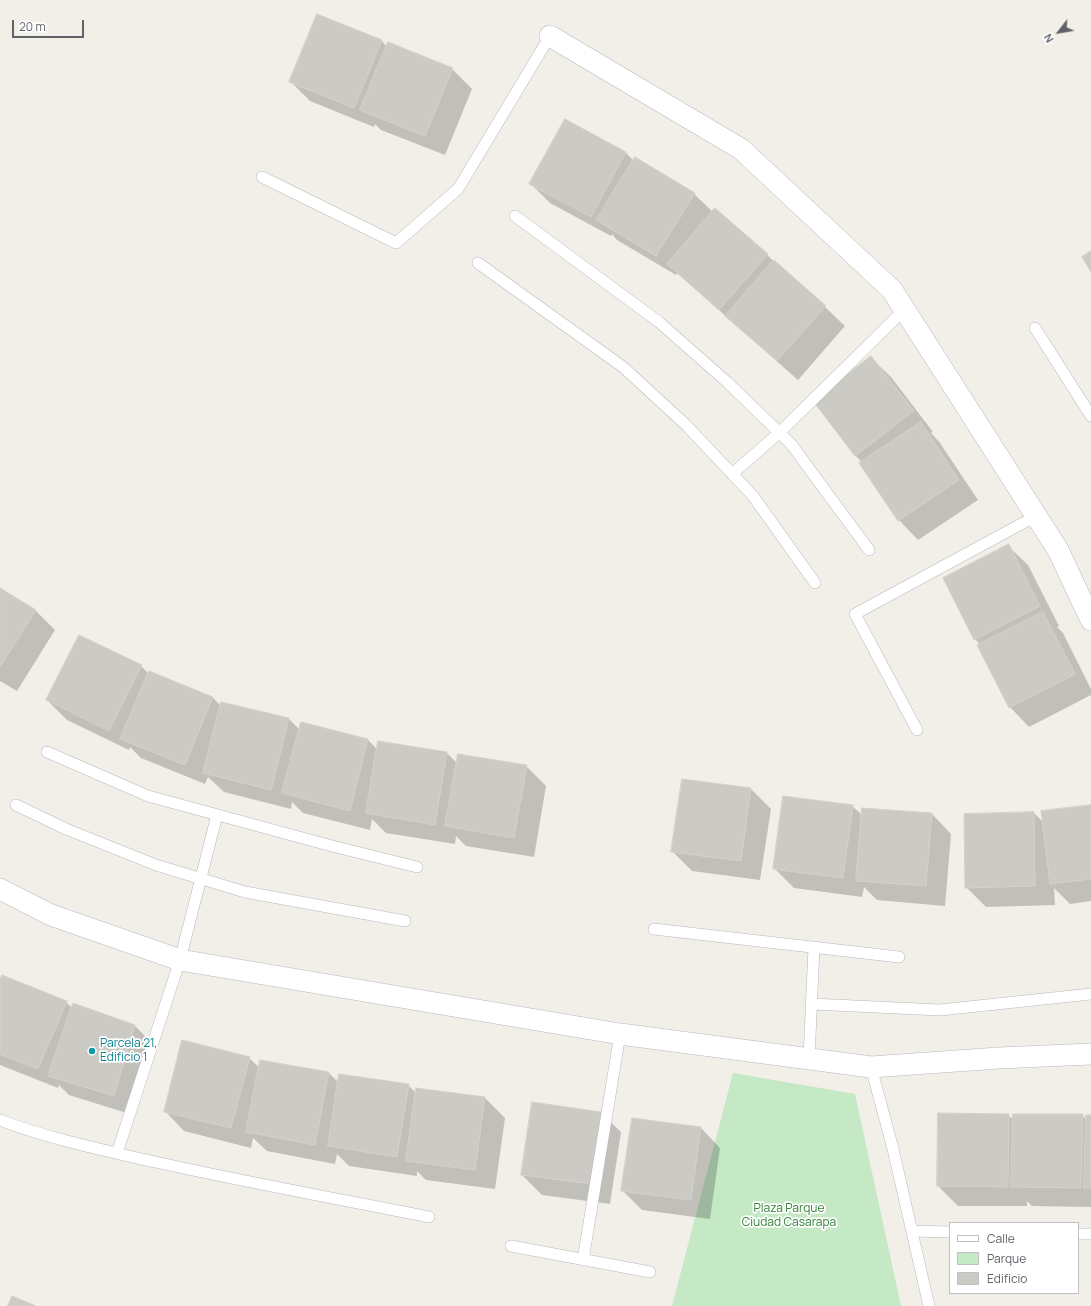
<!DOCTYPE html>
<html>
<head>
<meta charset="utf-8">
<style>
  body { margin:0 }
  #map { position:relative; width:1091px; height:1306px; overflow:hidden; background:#f1efe8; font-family:Manrope,sans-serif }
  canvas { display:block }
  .legend { position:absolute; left:949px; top:1222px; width:130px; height:72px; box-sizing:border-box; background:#fff; border:1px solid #bfc1c3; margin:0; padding:5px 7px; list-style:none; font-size:12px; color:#5f6368 }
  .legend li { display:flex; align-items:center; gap:8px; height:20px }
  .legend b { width:20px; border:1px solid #bfc1c3 }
  .north { position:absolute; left:1039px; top:12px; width:40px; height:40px; -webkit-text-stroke:3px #fff; paint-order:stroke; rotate:239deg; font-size:11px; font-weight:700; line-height:16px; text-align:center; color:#5f6368 }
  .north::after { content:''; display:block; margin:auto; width:14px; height:18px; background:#5f6368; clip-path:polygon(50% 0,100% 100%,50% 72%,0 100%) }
  .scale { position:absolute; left:12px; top:20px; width:72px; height:18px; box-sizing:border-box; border:2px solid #5f6368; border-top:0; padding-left:5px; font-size:12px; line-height:14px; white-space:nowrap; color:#5f6368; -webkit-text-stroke:3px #fff; paint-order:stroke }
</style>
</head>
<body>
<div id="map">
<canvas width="1091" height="1306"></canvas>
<ul class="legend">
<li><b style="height:5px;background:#fff"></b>Calle</li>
<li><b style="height:11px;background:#c5e8c5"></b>Parque</li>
<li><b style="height:11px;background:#cccac5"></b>Edificio</li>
</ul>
<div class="north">N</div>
<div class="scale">20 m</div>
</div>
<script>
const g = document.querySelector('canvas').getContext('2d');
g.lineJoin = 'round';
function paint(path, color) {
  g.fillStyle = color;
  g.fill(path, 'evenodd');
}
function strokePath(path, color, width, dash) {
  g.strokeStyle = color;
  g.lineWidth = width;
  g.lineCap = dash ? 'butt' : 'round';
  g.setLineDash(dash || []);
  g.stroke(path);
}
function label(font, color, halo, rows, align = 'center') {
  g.font = font + ' Manrope,sans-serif';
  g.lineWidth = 3.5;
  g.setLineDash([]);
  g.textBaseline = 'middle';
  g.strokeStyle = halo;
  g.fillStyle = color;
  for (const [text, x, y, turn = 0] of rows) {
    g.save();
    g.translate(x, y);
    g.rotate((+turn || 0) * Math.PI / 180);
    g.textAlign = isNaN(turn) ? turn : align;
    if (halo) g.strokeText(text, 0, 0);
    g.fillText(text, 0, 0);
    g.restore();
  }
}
const green = new Path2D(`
  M 733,1073 L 855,1094 L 901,1306 L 672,1306 Z`);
const shadow = new Path2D(`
  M 381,40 L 387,47 L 452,69 L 472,89 L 445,155 L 381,130 L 375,124 L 374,127 L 310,101 L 290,81 Z
  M 565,120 L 626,153 L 634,161 L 694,194 L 713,212 L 767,255 L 825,307 L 845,326 L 798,380 L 677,273 L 676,275 L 617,240 L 612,234 L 611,236 L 550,203 L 531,184 Z
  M 871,358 L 891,377 L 933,432 L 931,433 L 940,443 L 978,500 L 918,540 L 899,520 L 862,462 L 856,456 L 814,401 Z
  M 1008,546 L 1028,565 L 1059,626 L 1057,627 L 1063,633 L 1091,689 L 1091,695 L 1029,727 L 1010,707 L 981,645 L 975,639 L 944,578 Z
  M 0,589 L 35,610 L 55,630 L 17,691 L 0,681 Z
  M 141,666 L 149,674 L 149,672 L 213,698 L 221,706 L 222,703 L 289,719 L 300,730 L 301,724 L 368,740 L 378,750 L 379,742 L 447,753 L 457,763 L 526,766 L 546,786 L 534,857 L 466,846 L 456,836 L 455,844 L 386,833 L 372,819 L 370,830 L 303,813 L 292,802 L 291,809 L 224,792 L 208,777 L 205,784 L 141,758 L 130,747 L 129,750 L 67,720 L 47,700 Z
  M 751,789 L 771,809 L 760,880 L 692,871 L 672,851 Z
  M 852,806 L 863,816 L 932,814 L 951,834 L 945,906 L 877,900 L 864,887 L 862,897 L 794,888 L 774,868 Z
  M 1091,806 L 1091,901 L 1070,904 L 1054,888 L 1055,905 L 986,907 L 966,887 L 1034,813 L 1044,823 Z
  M 0,981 L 66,1002 L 73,1009 L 74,1005 L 135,1026 L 155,1046 L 133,1115 L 69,1095 L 59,1085 L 58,1088 L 0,1065 Z
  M 249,1058 L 260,1068 L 329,1073 L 339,1083 L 408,1085 L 416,1093 L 417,1089 L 485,1098 L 505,1118 L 495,1189 L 426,1180 L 417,1171 L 417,1176 L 349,1166 L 337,1154 L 335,1164 L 267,1151 L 253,1138 L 251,1148 L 184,1131 L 165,1111 Z
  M 533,1104 L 601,1113 L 621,1132 L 610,1204 L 542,1195 L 522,1175 Z
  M 1008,1115 L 1014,1120 L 1082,1115 L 1087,1120 L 1091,1116 L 1091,1207 L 1032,1206 L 1027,1201 L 1027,1206 L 958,1206 L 938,1186 Z
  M 701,1128 L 720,1148 L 710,1219 L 642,1210 L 622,1190 Z`);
const building = new Path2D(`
  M 317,14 L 382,40 L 354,108 L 289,82 Z
  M 388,42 L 453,68 L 425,136 L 360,110 Z
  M 565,119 L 626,152 L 591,217 L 529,184 Z
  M 635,157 L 695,193 L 656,256 L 596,220 Z
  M 715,208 L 768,254 L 719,310 L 667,264 Z
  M 1091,251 L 1091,272 L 1082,257 Z
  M 774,260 L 826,306 L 777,361 L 725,316 Z
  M 871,356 L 914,411 L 855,456 L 813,401 Z
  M 921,422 L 959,480 L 898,521 L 859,463 Z
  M 1009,544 L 1040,606 L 974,640 L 943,578 Z
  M 0,588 L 36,610 L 0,667 Z
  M 1043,612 L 1075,674 L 1009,708 L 977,645 Z
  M 79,635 L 142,665 L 109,731 L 46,700 Z
  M 149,671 L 213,697 L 185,765 L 120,739 Z
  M 221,702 L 289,718 L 271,790 L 203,773 Z
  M 301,722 L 368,739 L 350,811 L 282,793 Z
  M 378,741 L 447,752 L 435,825 L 366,813 Z
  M 458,754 L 527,765 L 514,838 L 445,826 Z
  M 682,779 L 751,788 L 741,861 L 671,852 Z
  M 783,796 L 853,805 L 843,878 L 773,869 Z
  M 1091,805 L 1091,879 L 1050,884 L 1041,811 Z
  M 862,808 L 932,813 L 926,886 L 856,881 Z
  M 1034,812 L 1035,886 L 965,888 L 964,814 Z
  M 2,975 L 67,1001 L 38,1069 L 0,1054 L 0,980 Z
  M 73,1003 L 135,1025 L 114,1096 L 48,1076 Z
  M 182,1040 L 250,1057 L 231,1128 L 164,1112 Z
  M 260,1060 L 329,1072 L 315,1145 L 246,1132 Z
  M 339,1074 L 409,1084 L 397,1157 L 328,1146 Z
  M 416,1088 L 485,1097 L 475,1170 L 406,1161 Z
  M 532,1102 L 601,1112 L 591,1184 L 521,1175 Z
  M 938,1113 L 1009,1114 L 1008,1187 L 937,1186 Z
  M 1013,1114 L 1083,1114 L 1081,1188 L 1011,1187 Z
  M 1086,1115 L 1091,1115 L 1091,1188 L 1084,1188 Z
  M 632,1118 L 701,1127 L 691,1200 L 621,1191 Z
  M 12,1296 L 36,1306 L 8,1306 Z`);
const lane = new Path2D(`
  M 262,177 L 396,243 L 458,189 L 550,36
  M 515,216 L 659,322 L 727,382 L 791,444 L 869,550
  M 478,263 L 623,367 L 686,425 L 753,496 L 815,583
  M 1035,328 L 1091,416
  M 732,474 L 779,433 L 904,310
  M 917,730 L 855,614 L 1036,516
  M 47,752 L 148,796 L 332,846 L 417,867
  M 16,805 L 66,829 L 156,865 L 245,892 L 405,921
  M 654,929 L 899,957
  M 812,1004 L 940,1010 L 1091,994
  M 809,1059 L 814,947
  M 871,1067 L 893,1149 L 929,1306
  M 0,1120 C 50,1139 103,1150 155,1162 C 246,1182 338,1199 429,1217
  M 117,1153 L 180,960 L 217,815
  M 912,1231 L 950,1232
  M 1078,1234 L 1091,1234
  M 511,1246 L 650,1272
  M 583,1260 L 620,1034`);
const street = new Path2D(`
  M 550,36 L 741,149 L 892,290 L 1058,550 L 1091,620
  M 0,889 L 51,915 L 180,960 L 620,1034 L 871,1067 L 999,1058 L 1091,1054`);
const markers = [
  [92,1051,4,"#0f9aa8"]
];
const cultureNames = [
  ["Parcela 21,",100,1044],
  ["Edificio 1",100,1058]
];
const parkNames = [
  ["Plaza Parque",789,1209],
  ["Ciudad Casarapa",789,1223]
];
paint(green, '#c5e8c5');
paint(shadow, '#0003');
paint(building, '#cccac5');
strokePath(building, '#d6d1c6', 1);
strokePath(lane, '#b5b8bc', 12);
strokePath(street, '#b5b8bc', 22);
strokePath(lane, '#fff', 11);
strokePath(street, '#fff', 21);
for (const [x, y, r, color] of markers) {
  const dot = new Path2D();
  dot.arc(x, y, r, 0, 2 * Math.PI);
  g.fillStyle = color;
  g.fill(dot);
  strokePath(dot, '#fff', 1.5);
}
label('12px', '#0d838f', '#fff', cultureNames, 'left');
label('12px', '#348238', '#fff', parkNames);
</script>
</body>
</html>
